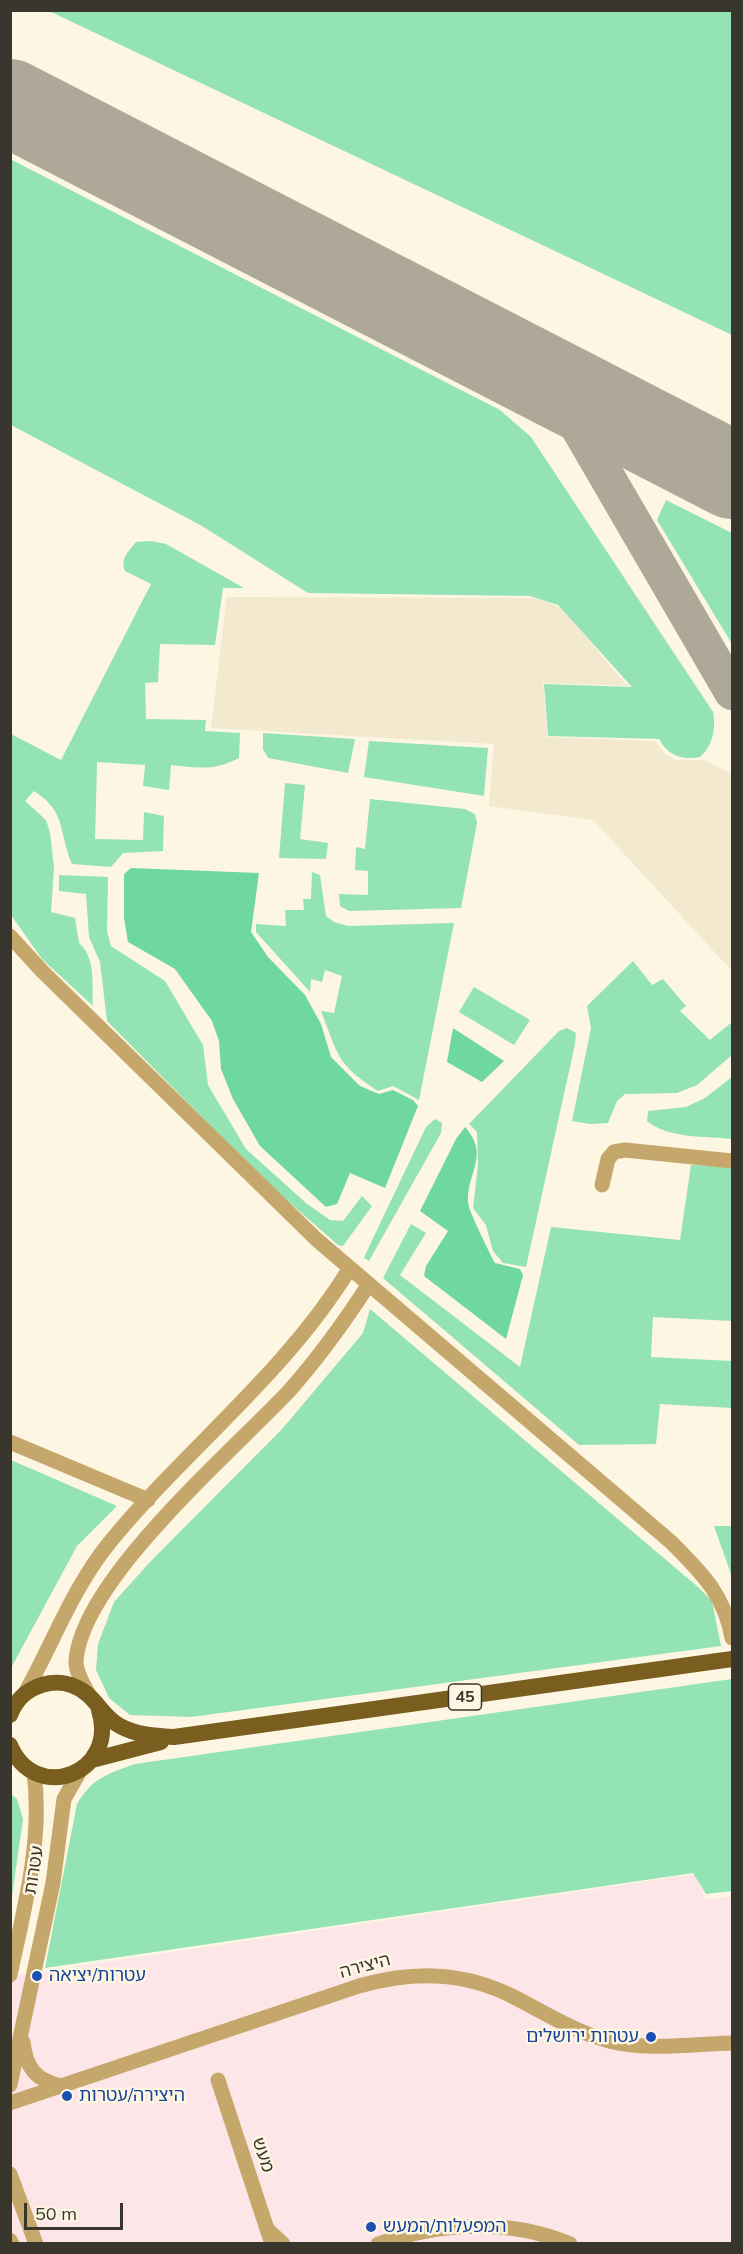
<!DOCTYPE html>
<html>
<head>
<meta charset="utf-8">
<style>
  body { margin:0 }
  #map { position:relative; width:743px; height:2254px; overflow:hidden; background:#fdf6e2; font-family:Mulish,sans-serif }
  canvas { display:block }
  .frame { position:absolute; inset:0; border:12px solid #39362e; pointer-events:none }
  .scale { position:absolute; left:24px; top:2203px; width:99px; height:27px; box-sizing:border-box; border:3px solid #39362e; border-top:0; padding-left:8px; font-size:18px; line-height:21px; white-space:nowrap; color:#39362e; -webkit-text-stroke:4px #fdf6e2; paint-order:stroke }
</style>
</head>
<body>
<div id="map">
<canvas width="743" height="2254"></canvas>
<div class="frame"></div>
<div class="scale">50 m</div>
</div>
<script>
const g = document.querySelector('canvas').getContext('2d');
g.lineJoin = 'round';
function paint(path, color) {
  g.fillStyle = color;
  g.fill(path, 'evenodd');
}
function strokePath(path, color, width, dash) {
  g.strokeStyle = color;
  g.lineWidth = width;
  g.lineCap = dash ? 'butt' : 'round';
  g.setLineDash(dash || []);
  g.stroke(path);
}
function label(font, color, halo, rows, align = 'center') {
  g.font = font + ' Mulish,"Noto Sans Hebrew",sans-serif';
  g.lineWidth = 5;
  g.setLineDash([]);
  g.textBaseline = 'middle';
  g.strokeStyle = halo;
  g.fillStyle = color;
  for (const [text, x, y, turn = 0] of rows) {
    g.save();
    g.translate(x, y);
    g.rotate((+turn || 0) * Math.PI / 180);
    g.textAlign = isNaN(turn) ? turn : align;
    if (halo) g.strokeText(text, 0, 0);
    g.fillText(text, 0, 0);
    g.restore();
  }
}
const built = new Path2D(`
  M 227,597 L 529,598 L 538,598 L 564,610 L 627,686 L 543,683 L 547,737 L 655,741 L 665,754 L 676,760 L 705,760 L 732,774 L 732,971 L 593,820 L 489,806 L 494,744 L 211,728 Z`);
const industrial = new Path2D(`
  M 695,1874 L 706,1899 L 732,1897 L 732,2243 L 11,2244 L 11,1976 Z`);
const green = new Path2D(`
  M 49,11 L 732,11 L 732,335 Z
  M 10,159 L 500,410 L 531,437 L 713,712 C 716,728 713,746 700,757 C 680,760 669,756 659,739 L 548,736 L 544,684 L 632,687 L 558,605 L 530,596 L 308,593 L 202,526 L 11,425 Z
  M 666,500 L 732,533 L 732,644 L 657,520 Z
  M 151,541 L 166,544 L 244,588 L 223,588 L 215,645 L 160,644 L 158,682 L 145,683 L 146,719 L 206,720 L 205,731 L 240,733 L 239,758 C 215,771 197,768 171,765 L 169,790 L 143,786 L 145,765 L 97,762 L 95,839 L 143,840 L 144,812 L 164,816 L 163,851 L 123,853 L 111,867 L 72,864 C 58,831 67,812 34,791 L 25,801 L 46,820 L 50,833 L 54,867 L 51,912 L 75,918 L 79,943 C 96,957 92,986 93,1006 L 42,959 L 11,915 L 11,734 L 61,760 L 151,584 L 125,571 C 120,559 128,552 136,542 Z
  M 263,733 L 355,739 L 348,773 L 268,758 L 263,749 Z
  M 369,741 L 488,748 L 484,796 L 364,777 Z
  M 285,783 L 305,785 L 300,839 L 328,843 L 326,859 L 279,858 Z
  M 370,799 L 465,809 L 475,814 L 477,823 L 461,908 L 349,911 L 340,906 L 339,894 L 368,895 L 368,871 L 355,870 L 356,847 L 365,849 Z
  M 312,872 L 320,875 L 326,916 L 334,922 L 348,926 L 454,923 L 419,1100 L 393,1086 L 378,1091 C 336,1064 338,1054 321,1011 L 334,1013 L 342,976 L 325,970 L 322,982 L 311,979 L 310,992 L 256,932 L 256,924 L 286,926 L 285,910 L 304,910 L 303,899 L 311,899 Z
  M 59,875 L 108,877 L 107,931 L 111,946 L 165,981 L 203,1045 L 208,1085 L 246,1149 L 306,1203 L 330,1220 L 343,1221 L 362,1196 L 372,1206 L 343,1246 L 338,1245 L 267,1183 L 107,1021 L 100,962 L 89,937 L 86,894 L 59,891 Z
  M 633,961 L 652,985 L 663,979 L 686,1006 L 680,1011 L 710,1040 L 732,1022 L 732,1055 L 697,1085 L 677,1093 L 625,1094 L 617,1101 L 608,1123 L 590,1124 L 572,1121 L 591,1028 L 587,1006 Z
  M 474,987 L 530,1020 L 514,1045 L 459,1012 Z
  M 567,1028 L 576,1033 L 575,1044 L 526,1267 L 503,1263 L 493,1251 L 486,1225 L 473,1208 L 478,1165 L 477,1132 L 469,1124 L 559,1031 Z
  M 732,1077 L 732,1139 C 706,1136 668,1139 647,1121 L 648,1111 L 686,1107 L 705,1098 Z
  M 435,1119 L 442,1123 L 441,1133 L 369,1261 L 364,1258 L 366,1253 L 426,1127 Z
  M 691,1165 L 732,1167 L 732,1321 L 653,1317 L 651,1357 L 732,1361 L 732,1408 L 660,1404 L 656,1444 L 579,1445 L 383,1278 L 411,1224 L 426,1233 L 400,1275 L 520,1367 L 551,1227 L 680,1240 Z
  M 370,1309 L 698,1587 L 712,1601 L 721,1646 L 191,1717 L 130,1715 L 109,1698 L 96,1670 L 98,1644 L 114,1602 L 150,1562 L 283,1428 L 363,1333 Z
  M 11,1460 L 117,1506 L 77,1546 L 11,1668 Z
  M 714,1526 L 732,1526 L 732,1577 Z
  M 732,1679 L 732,1891 L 706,1894 L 693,1873 L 45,1968 L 77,1804 C 93,1777 108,1774 135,1764 Z
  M 11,1794 L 17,1799 L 23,1819 L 11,1903 Z`);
const forest = new Path2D(`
  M 131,868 L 259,873 L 251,932 L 268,957 L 305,995 L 321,1024 L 331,1057 L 360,1086 L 379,1094 L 393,1090 L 413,1100 L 418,1106 L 385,1188 L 350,1173 L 337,1204 L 326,1207 L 260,1146 L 233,1099 L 221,1069 L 219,1041 L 212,1021 L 175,969 L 128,942 L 124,918 L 124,874 Z
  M 453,1028 L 504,1061 L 482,1082 L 447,1062 Z
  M 465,1127 C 492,1157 463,1176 469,1207 C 471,1215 490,1254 495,1263 L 520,1269 L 523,1275 L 506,1339 L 424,1276 L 426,1266 L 448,1231 L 420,1211 L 456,1139 Z`);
const taxiway = new Path2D(`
  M 553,384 L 732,692`);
const runway = new Path2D(`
  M 10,103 L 732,475`);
const minor = new Path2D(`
  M 10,936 L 42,971 L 316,1239 L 671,1542 C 701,1573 724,1593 732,1638
  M 602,1185 L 608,1159 L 614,1152 L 625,1150 L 732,1161
  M 10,1442 L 148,1500
  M 25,1693 C 53,1643 73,1587 110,1542 C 188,1447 285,1374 350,1268
  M 89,1695 C 84,1685 76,1673 76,1662 C 80,1581 234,1450 290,1390 C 319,1357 345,1321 369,1284
  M 218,2080 L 271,2241
  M 10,2103 L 359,1986 C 413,1971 463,1971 514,1997 C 545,2013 575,2032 609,2041 C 648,2051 693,2044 732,2043`);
const tertiary = new Path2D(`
  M 10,1975 C 24,1909 43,1841 34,1772
  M 23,2042 C 26,2068 36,2081 62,2086
  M 10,2085 L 53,1883 L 64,1799 L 80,1771
  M 10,2174 L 36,2244
  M 267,2229 L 283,2244
  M 10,2240 L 12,2244
  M 378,2244 C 439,2223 508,2218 570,2244`);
const trunk = new Path2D(`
  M 10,1715 C 22,1684 60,1672 87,1694 C 99,1704 105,1718 120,1726 C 136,1735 156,1736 174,1737 L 732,1659
  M 10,1745 C 35,1805 119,1774 99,1710
  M 92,1760 L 161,1742`);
const markers = [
  [37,1976,6,"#1a4fb4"],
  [651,2037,6,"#1a4fb4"],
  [67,2096,6,"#1a4fb4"],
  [371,2227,6,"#1a4fb4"]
];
const shields = [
  [465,1697,33]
];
const shieldNames = [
  ["45",465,1697]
];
const streetNames = [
  ["עטרות",34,1870,-81],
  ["היצירה",365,1966,-15],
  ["מעש",263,2155,72]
];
const transitNames = [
  ["עטרות/יציאה",49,1976],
  ["עטרות ירושלים",639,2037,"right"],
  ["היצירה/עטרות",79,2096],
  ["המפעלות/המעש",383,2227]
];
paint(built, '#f2e9cf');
paint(industrial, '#fce6e7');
paint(green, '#93e3b5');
paint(forest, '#6fd7a0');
strokePath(taxiway, '#ada898', 36);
strokePath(runway, '#ada898', 88);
strokePath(minor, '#c5a76c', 15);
strokePath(tertiary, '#c5a76c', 15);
strokePath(trunk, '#795e20', 16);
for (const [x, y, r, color] of markers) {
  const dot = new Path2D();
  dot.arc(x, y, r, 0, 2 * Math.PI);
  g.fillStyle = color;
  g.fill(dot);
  strokePath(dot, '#fdf6e2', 2);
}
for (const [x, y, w] of shields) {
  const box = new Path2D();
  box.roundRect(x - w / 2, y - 13, w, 26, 4.5);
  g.fillStyle = '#fdf6e2';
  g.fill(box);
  strokePath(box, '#39362e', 1.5);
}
label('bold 16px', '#39362e', null, shieldNames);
label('18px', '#39362e', '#fdf6e2', streetNames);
label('18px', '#164399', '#fdf6e2', transitNames, 'left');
</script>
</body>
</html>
